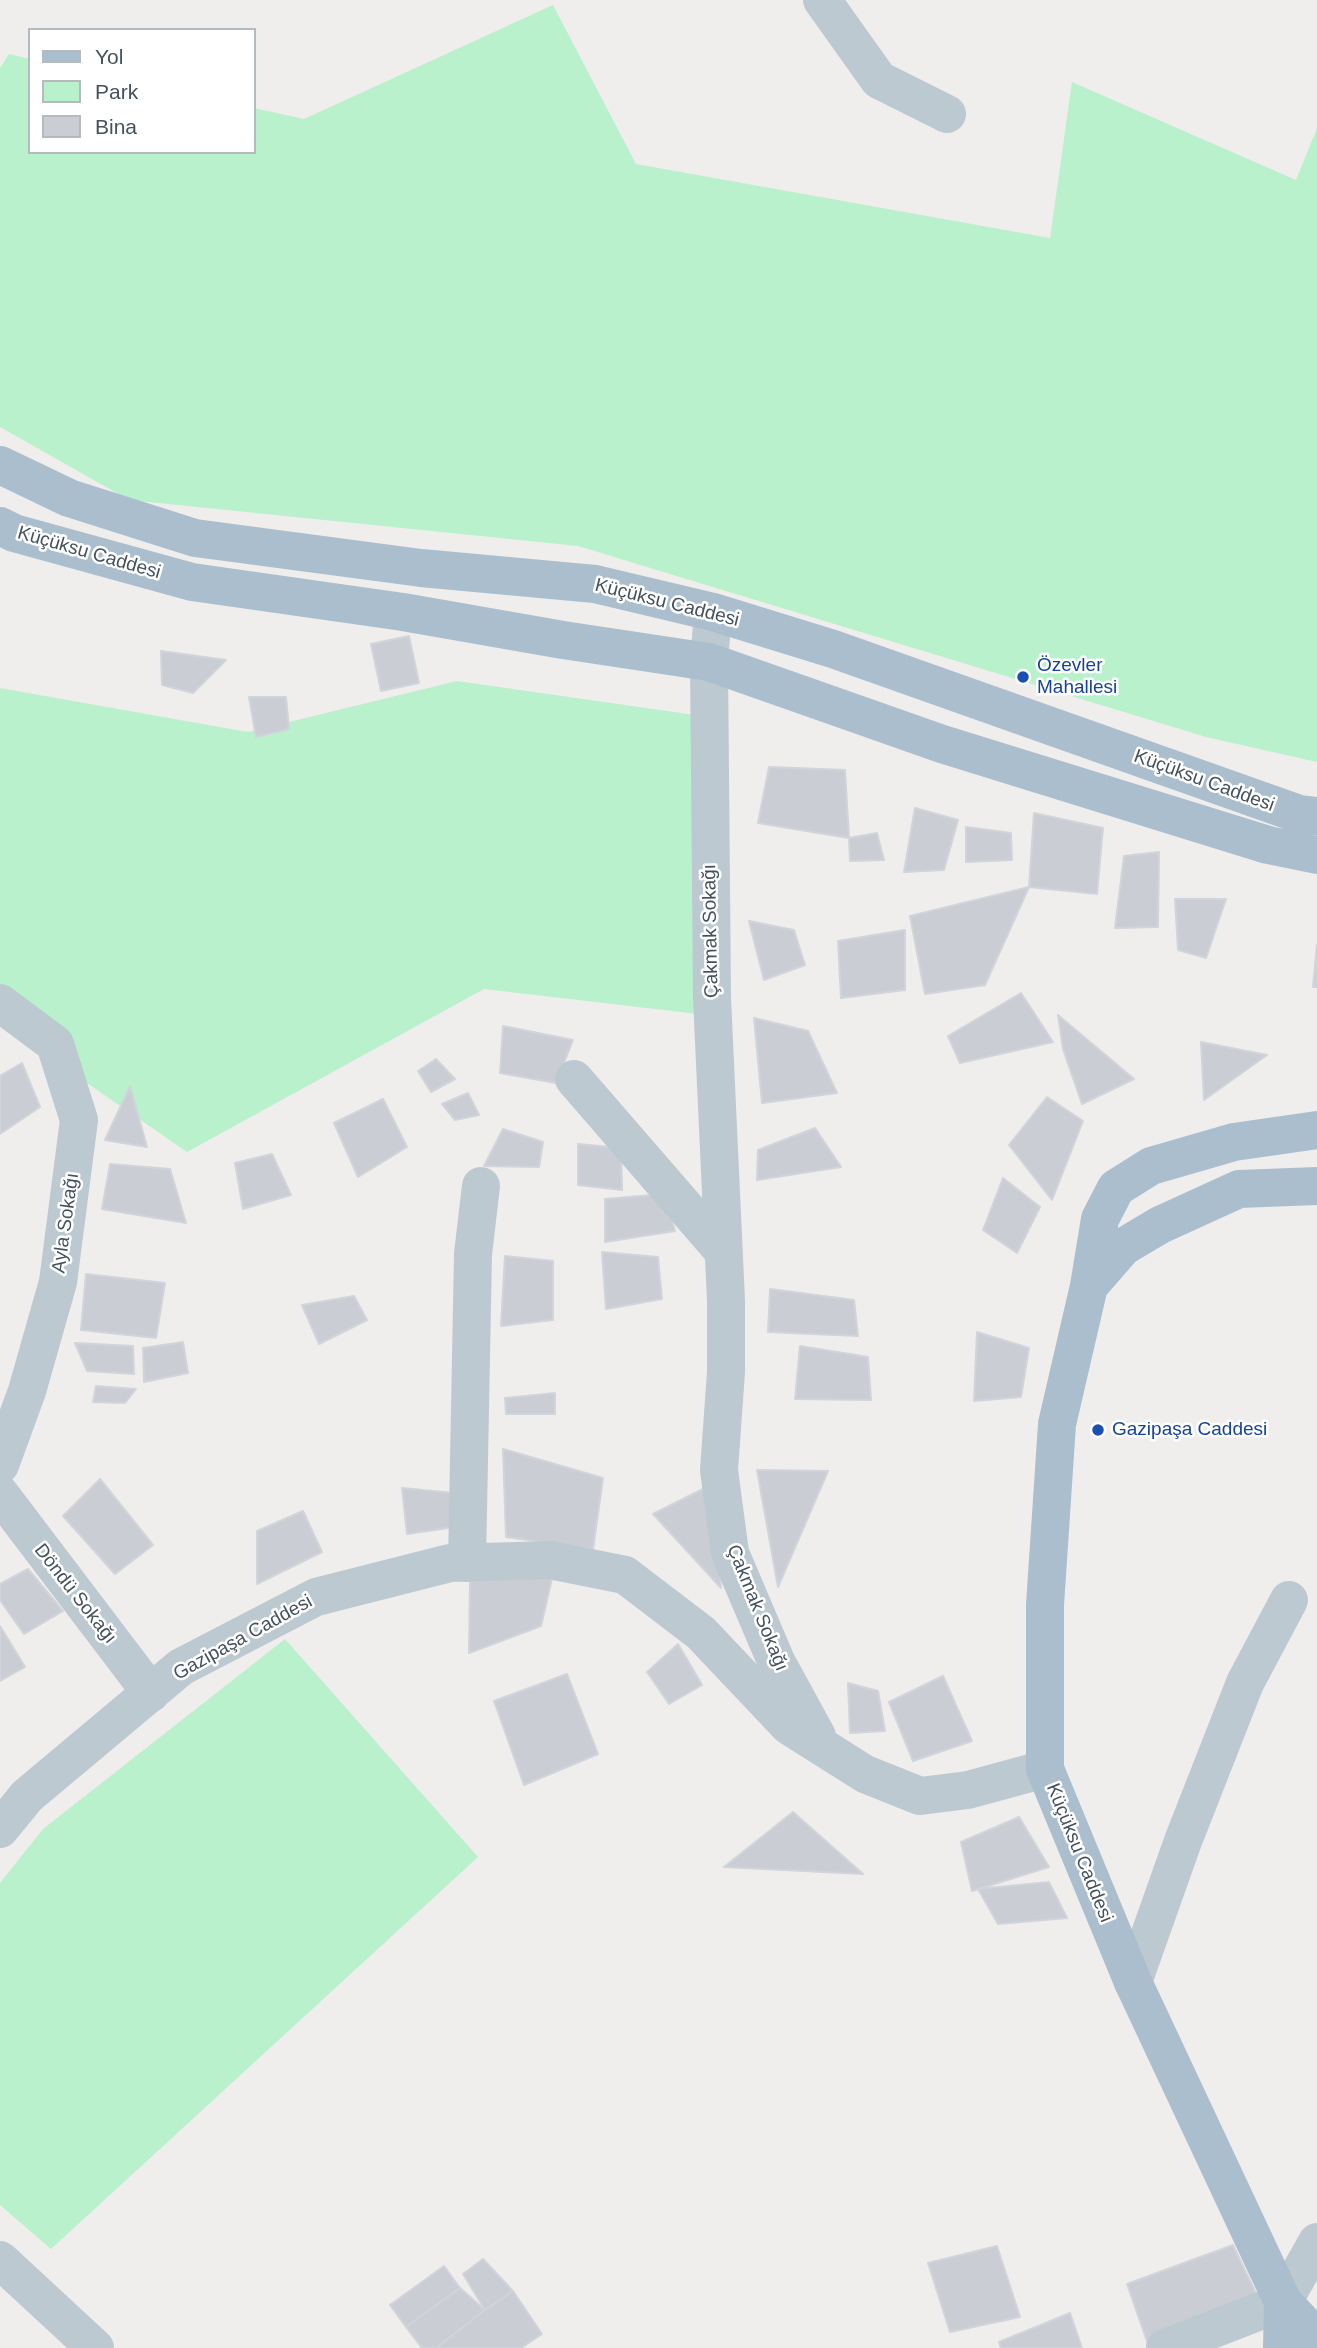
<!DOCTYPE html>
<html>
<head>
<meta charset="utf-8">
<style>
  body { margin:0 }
  #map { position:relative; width:1317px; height:2348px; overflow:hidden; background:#f0eded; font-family:Arial,sans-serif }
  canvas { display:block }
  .legend { position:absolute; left:28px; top:28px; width:228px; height:126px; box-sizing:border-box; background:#fff; border:2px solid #b5babe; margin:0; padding:9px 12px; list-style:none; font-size:21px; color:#45525c }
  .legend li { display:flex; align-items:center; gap:14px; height:35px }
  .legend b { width:35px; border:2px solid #b5babe }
</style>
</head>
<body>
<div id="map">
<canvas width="1317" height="2348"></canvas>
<ul class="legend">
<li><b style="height:9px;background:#abbece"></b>Yol</li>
<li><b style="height:19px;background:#b9f1cd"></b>Park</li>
<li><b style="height:19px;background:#cacdd3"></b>Bina</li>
</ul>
</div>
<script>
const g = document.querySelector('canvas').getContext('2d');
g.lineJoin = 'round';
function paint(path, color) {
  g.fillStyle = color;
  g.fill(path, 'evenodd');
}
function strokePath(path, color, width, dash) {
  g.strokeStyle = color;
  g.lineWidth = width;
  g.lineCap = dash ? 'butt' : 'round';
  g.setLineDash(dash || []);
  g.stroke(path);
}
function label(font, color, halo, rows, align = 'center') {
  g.font = font + ' Arial,sans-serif';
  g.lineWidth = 5;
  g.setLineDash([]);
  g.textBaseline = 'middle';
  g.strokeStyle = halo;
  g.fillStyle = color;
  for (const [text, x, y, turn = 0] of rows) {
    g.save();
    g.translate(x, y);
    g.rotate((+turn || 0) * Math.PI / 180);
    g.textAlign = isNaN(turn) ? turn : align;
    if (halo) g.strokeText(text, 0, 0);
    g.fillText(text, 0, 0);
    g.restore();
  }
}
const green = new Path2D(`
  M 553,5 L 636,164 L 1050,238 L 1072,82 L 1296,180 L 1317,128 L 1317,762 L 1206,737 L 578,546 L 129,500 L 0,427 L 0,68 L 9,54 L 30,59 L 30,152 L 254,152 L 254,108 L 304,119 Z
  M 457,681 L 702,716 L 732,1018 L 484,989 L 187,1152 L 0,1023 L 0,688 L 248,732 Z
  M 285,1639 L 478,1857 L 51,2249 L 0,2205 L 0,1883 L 43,1829 Z`);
const building = new Path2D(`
  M 409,636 L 419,683 L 381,691 L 371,644 Z
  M 161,651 L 226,660 L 193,693 L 162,685 Z
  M 249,697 L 286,697 L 289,729 L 256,737 Z
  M 769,767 L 845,770 L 849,838 L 758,823 Z
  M 915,808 L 958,820 L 944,870 L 904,872 Z
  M 1034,813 L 1103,828 L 1097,894 L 1029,887 Z
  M 966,827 L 1011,833 L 1012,860 L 966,862 Z
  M 877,833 L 884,860 L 850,861 L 849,838 Z
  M 1159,852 L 1158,927 L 1115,928 L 1124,856 Z
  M 1029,887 L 985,985 L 925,994 L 910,916 Z
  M 1175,899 L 1226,899 L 1206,958 L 1178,950 Z
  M 749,921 L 794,930 L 805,965 L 764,980 Z
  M 905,930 L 905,990 L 841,998 L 838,941 Z
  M 1317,945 L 1317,987 L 1313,987 Z
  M 1021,993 L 1053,1042 L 960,1063 L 948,1036 Z
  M 1058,1015 L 1134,1079 L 1082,1104 L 1063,1049 Z
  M 754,1018 L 808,1031 L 837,1093 L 762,1103 Z
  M 503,1026 L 573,1040 L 556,1083 L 500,1073 Z
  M 1201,1042 L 1267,1055 L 1204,1100 Z
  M 436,1059 L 455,1079 L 431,1092 L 418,1071 Z
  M 22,1063 L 40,1107 L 0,1134 L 0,1076 Z
  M 130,1086 L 147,1147 L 105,1140 Z
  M 468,1093 L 479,1115 L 455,1120 L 442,1104 Z
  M 1047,1097 L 1083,1121 L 1052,1200 L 1009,1145 Z
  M 383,1099 L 407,1147 L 358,1177 L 334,1123 Z
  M 815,1128 L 841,1167 L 757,1180 L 758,1150 Z
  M 503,1129 L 543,1142 L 539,1167 L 484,1166 Z
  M 578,1144 L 621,1148 L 622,1190 L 578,1185 Z
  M 272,1154 L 291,1195 L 243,1209 L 235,1163 Z
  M 110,1164 L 170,1169 L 186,1223 L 102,1209 Z
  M 1003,1178 L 1040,1207 L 1017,1253 L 983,1230 Z
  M 664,1194 L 675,1231 L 605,1242 L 605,1199 Z
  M 602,1252 L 658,1257 L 662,1299 L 606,1309 Z
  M 505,1256 L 553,1261 L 553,1320 L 501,1326 Z
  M 86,1274 L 165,1283 L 156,1338 L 81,1330 Z
  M 770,1289 L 854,1300 L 858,1336 L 768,1332 Z
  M 354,1296 L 367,1320 L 319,1344 L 302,1305 Z
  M 977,1332 L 1029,1348 L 1021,1397 L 974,1401 Z
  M 183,1342 L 188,1373 L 144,1382 L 143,1348 Z
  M 75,1343 L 133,1346 L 134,1374 L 87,1371 Z
  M 800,1346 L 868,1357 L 871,1400 L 795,1399 Z
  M 96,1386 L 136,1389 L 125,1403 L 93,1402 Z
  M 555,1393 L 555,1414 L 506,1414 L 505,1398 Z
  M 503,1449 L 603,1478 L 593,1549 L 506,1537 Z
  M 757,1470 L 828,1471 L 778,1587 Z
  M 100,1479 L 153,1545 L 115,1574 L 63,1516 Z
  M 711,1485 L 721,1588 L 653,1514 Z
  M 402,1488 L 454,1493 L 468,1525 L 407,1534 Z
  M 303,1511 L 322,1552 L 257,1584 L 257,1531 Z
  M 28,1569 L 63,1611 L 24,1634 L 0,1600 L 0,1584 Z
  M 554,1570 L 541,1626 L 469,1653 L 470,1580 Z
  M 0,1626 L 25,1667 L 0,1681 Z
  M 678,1644 L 702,1685 L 669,1704 L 647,1672 Z
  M 567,1674 L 598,1754 L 524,1785 L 494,1701 Z
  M 943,1676 L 972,1741 L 913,1761 L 889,1702 Z
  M 848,1683 L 878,1691 L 885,1731 L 850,1733 Z
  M 793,1812 L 863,1874 L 724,1867 Z
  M 1019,1817 L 1049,1867 L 972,1891 L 961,1842 Z
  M 1049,1882 L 1067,1918 L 998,1924 L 978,1889 Z
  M 1233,2245 L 1260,2302 L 1148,2344 L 1127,2284 Z
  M 997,2246 L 1020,2317 L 950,2332 L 928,2263 Z
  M 483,2259 L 513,2291 L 485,2310 L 463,2274 Z
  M 444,2266 L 460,2288 L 406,2327 L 390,2305 Z
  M 460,2288 L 485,2310 L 436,2348 L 422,2348 L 406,2327 Z
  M 513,2291 L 542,2334 L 521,2348 L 436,2348 L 485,2310 Z
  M 1070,2313 L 1082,2348 L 1001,2348 L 999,2342 Z`);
const street = new Path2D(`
  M 822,0 L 879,80 L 947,114
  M 713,612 L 709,662 L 712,998 L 726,1301 L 726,1372 L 719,1470 L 730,1553 L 776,1661 L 817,1736
  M 0,1003 L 55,1044 L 79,1120 L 58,1282 L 27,1391 L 0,1465
  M 574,1079 L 723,1251
  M 0,1494 L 151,1693
  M 467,1563 L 473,1254 L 481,1186
  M 0,1829 L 27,1796 L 181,1667 L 316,1597 L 450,1563 L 550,1560 L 625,1575 L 701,1633 L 789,1726 L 865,1774 L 920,1796 L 968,1790 L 1045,1769
  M 1133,1982 L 1183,1841 L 1245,1683 L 1289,1600
  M 0,2260 L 95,2348
  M 1165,2348 L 1283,2302 L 1317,2242`);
const primary = new Path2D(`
  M 0,465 L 69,498 L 195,538 L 421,568 L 595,584 L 713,612 L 833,649 L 1299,814 L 1317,816
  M 0,526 L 14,533 L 192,582 L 403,612 L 563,640 L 709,662 L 942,744 L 1268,845 L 1317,855
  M 1317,1130 L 1234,1142 L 1151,1166 L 1116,1188 L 1100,1219 L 1089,1286 L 1057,1424 L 1045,1605 L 1045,1769 L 1133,1982 L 1283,2302 L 1317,2338
  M 1089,1286 L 1123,1247 L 1160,1225 L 1239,1189 L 1317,1186
  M 1282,2348 L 1283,2302`);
const markers = [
  [1023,677,7,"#1a4fb4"],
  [1098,1430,7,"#1a4fb4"]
];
const streetNames = [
  ["Küçüksu Caddesi",89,553,16],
  ["Küçüksu Caddesi",667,603,14],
  ["Küçüksu Caddesi",1204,781,20],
  ["Çakmak Sokağı",711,931,-91],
  ["Ayla Sokağı",66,1223,-82],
  ["Döndü Sokağı",75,1594,52],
  ["Çakmak Sokağı",757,1608,68],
  ["Gazipaşa Caddesi",243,1638,-29],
  ["Küçüksu Caddesi",1079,1853,68]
];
const transitNames = [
  ["Özevler",1037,666],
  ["Mahallesi",1037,688],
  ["Gazipaşa Caddesi",1112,1430]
];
paint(green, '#b9f1cd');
paint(building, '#cacdd3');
strokePath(building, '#d1d4da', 2);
strokePath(street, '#bdc9d1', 38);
strokePath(primary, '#abbece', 38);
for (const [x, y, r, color] of markers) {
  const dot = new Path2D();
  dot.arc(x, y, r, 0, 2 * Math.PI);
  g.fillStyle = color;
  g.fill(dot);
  strokePath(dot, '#fff', 2.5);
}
label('19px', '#45525c', '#fff', streetNames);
label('19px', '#164399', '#fff', transitNames, 'left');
</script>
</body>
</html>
